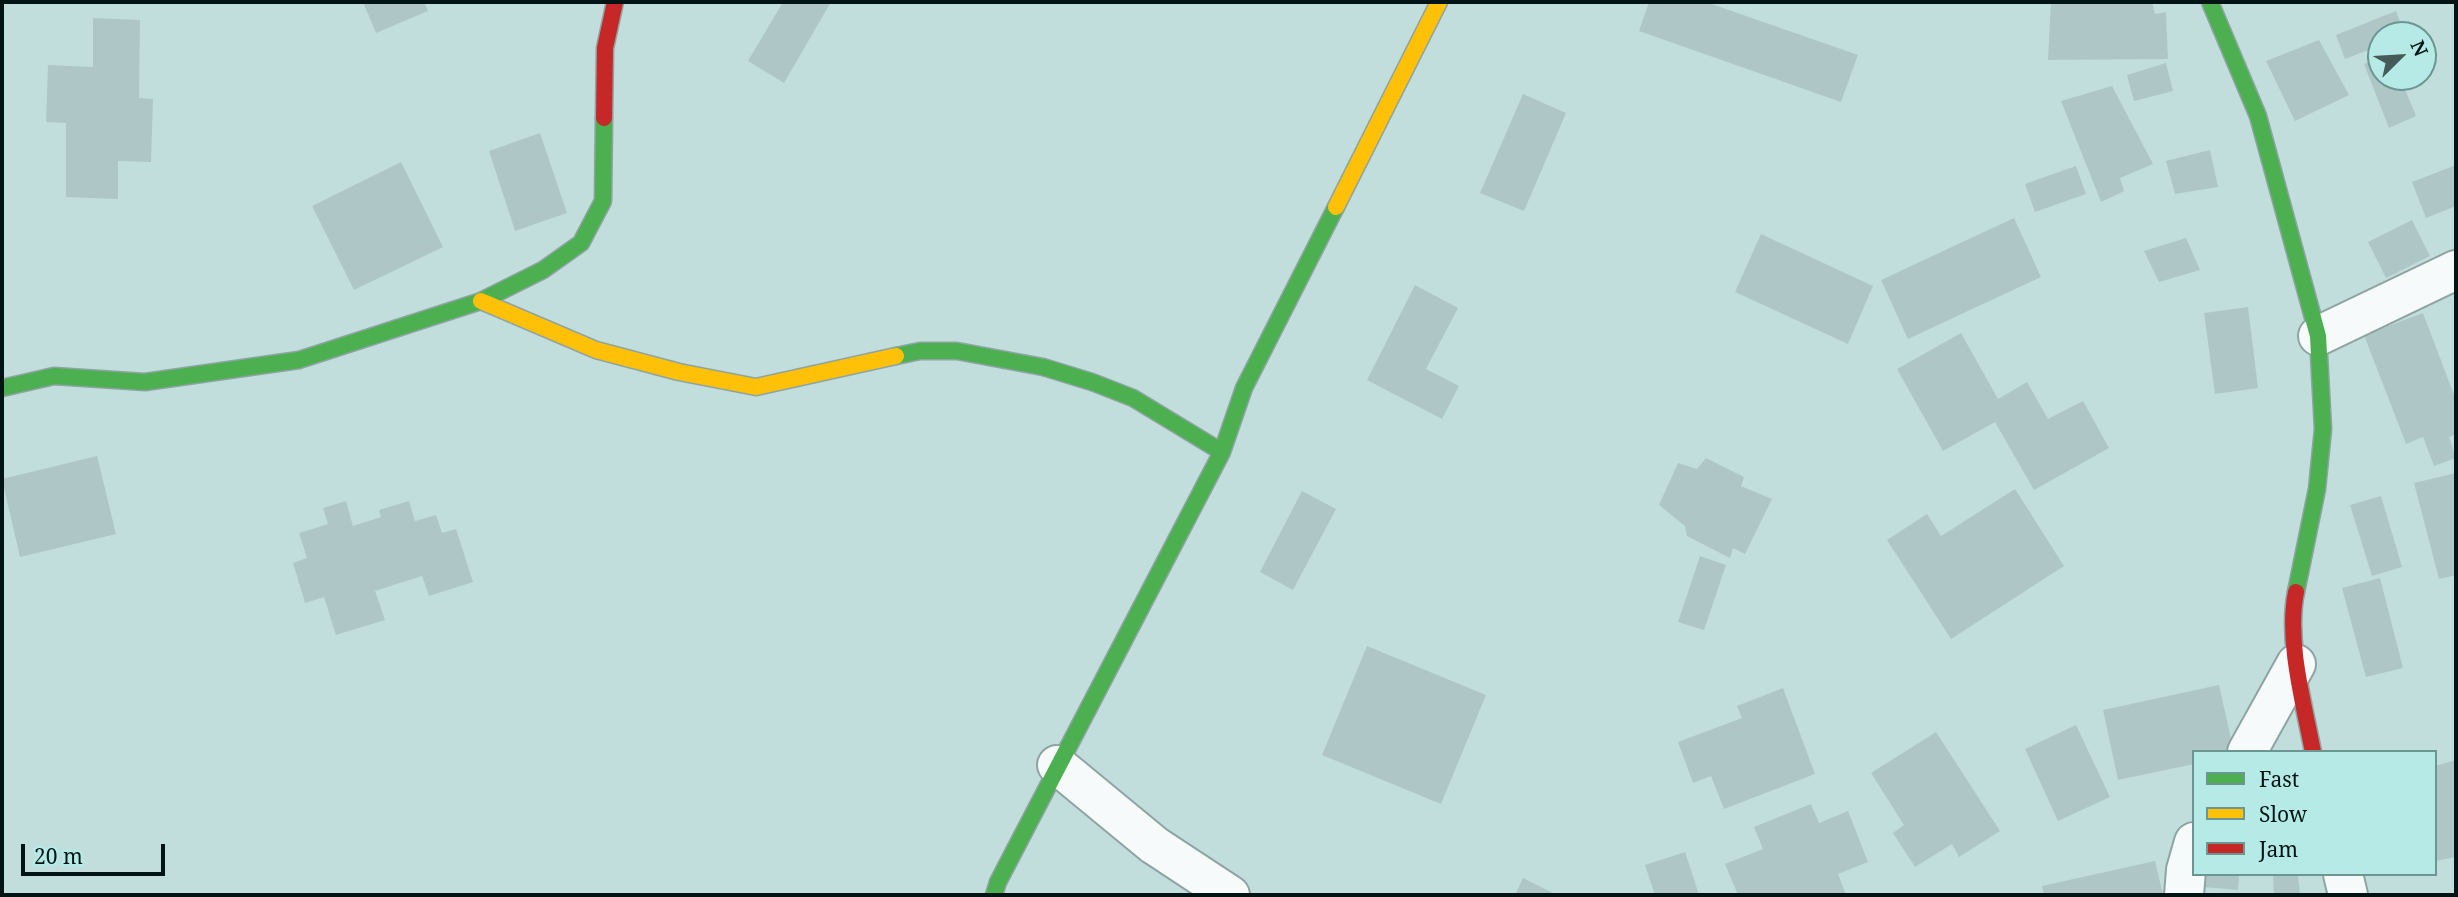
<!DOCTYPE html>
<html>
<head>
<meta charset="utf-8">
<style>
  body { margin:0 }
  #map { position:relative; width:2458px; height:897px; overflow:hidden; background:#c1dedc; font-family:"Noto Serif",serif }
  canvas { display:block }
  .frame { position:absolute; inset:0; border:4px solid #021514; pointer-events:none }
  .legend { position:absolute; left:2192px; top:750px; width:245px; height:126px; box-sizing:border-box; background:#b5eae6; border:2px solid #6d9592; margin:0; padding:9px 12px; list-style:none; font-size:21px; color:#021514 }
  .legend li { display:flex; align-items:center; gap:14px; height:35px }
  .legend b { width:35px; border:2px solid #6d9592 }
  .north { position:absolute; left:2367px; top:21px; width:70px; height:70px; box-sizing:border-box; background:#b5eae6; border:2px solid #6d9592; border-radius:50%; rotate:66deg; font-size:19px; font-weight:700; line-height:28px; text-align:center; color:#021514 }
  .north::after { content:''; display:block; margin:auto; width:24px; height:32px; background:#455b5a; clip-path:polygon(50% 0,100% 100%,50% 72%,0 100%) }
  .scale { position:absolute; left:21px; top:844px; width:144px; height:32px; box-sizing:border-box; border:4px solid #021514; border-top:0; padding-left:9px; font-size:21px; line-height:24px; white-space:nowrap; color:#021514; -webkit-text-stroke:5px #b5eae6; paint-order:stroke }
</style>
</head>
<body>
<div id="map">
<canvas width="2458" height="897"></canvas>
<div class="frame"></div>
<ul class="legend">
<li><b style="height:9px;background:#4caf50"></b>Fast</li>
<li><b style="height:9px;background:#ffc107"></b>Slow</li>
<li><b style="height:9px;background:#c62828"></b>Jam</li>
</ul>
<div class="north">N</div>
<div class="scale">20 m</div>
</div>
<script>
const g = document.querySelector('canvas').getContext('2d');
g.lineJoin = 'round';
function paint(path, color) {
  g.fillStyle = color;
  g.fill(path, 'evenodd');
}
function strokePath(path, color, width, dash) {
  g.strokeStyle = color;
  g.lineWidth = width;
  g.lineCap = dash ? 'butt' : 'round';
  g.setLineDash(dash || []);
  g.stroke(path);
}
const building = new Path2D(`
  M 363,2 L 424,2 L 428,11 L 376,33 Z
  M 783,2 L 831,2 L 784,83 L 748,61 Z
  M 1649,2 L 1706,2 L 1858,55 L 1841,102 L 1639,31 Z
  M 2051,2 L 2152,2 L 2155,14 L 2166,12 L 2168,59 L 2048,60 Z
  M 2396,11 L 2405,35 L 2381,35 L 2381,45 L 2345,59 L 2336,35 Z
  M 93,18 L 140,20 L 139,98 L 153,99 L 151,162 L 118,161 L 118,199 L 66,197 L 66,123 L 46,122 L 48,65 L 93,67 Z
  M 2319,40 L 2349,95 L 2295,121 L 2266,61 Z
  M 2381,57 L 2381,77 L 2400,77 L 2416,116 L 2389,128 L 2364,64 Z
  M 2166,63 L 2173,91 L 2134,101 L 2127,75 Z
  M 2112,86 L 2153,164 L 2120,178 L 2124,191 L 2101,202 L 2061,101 Z
  M 1523,94 L 1566,113 L 1524,211 L 1480,193 Z
  M 540,133 L 567,213 L 515,231 L 489,151 Z
  M 2210,150 L 2218,187 L 2175,194 L 2166,161 Z
  M 401,162 L 443,247 L 354,290 L 312,206 Z
  M 2456,165 L 2456,206 L 2426,218 L 2412,182 Z
  M 2076,166 L 2086,194 L 2035,212 L 2025,184 Z
  M 2014,218 L 2041,277 L 1908,339 L 1881,280 Z
  M 2412,220 L 2430,256 L 2386,278 L 2368,242 Z
  M 1761,234 L 1873,286 L 1848,344 L 1735,292 Z
  M 2186,238 L 2200,270 L 2159,282 L 2144,251 Z
  M 1415,285 L 1458,308 L 1426,369 L 1459,386 L 1442,419 L 1367,380 Z
  M 2248,307 L 2258,388 L 2215,394 L 2204,313 Z
  M 2423,313 L 2456,400 L 2456,434 L 2449,437 L 2456,458 L 2434,466 L 2423,437 L 2406,444 L 2364,335 Z
  M 1961,333 L 1998,399 L 2027,382 L 2048,419 L 2083,401 L 2109,448 L 2034,490 L 1995,422 L 1943,451 L 1897,369 Z
  M 97,456 L 116,534 L 20,557 L 2,479 Z
  M 1706,458 L 1744,477 L 1741,486 L 1772,499 L 1745,554 L 1733,548 L 1730,558 L 1687,536 L 1685,526 L 1659,505 L 1678,463 L 1697,469 Z
  M 2456,473 L 2456,575 L 2439,579 L 2414,483 Z
  M 2015,489 L 2064,566 L 1951,639 L 1887,540 L 1927,514 L 1941,536 Z
  M 1302,491 L 1336,509 L 1293,590 L 1260,572 Z
  M 2381,496 L 2402,567 L 2372,576 L 2350,505 Z
  M 346,501 L 353,526 L 381,517 L 379,510 L 409,501 L 415,521 L 436,515 L 442,533 L 456,529 L 473,582 L 429,596 L 422,576 L 375,591 L 385,620 L 336,635 L 324,597 L 305,603 L 293,563 L 307,558 L 299,533 L 328,524 L 323,508 Z
  M 1700,556 L 1726,565 L 1704,630 L 1678,622 Z
  M 2380,578 L 2403,668 L 2366,677 L 2342,588 Z
  M 1367,646 L 1486,695 L 1441,804 L 1322,755 Z
  M 2219,685 L 2234,752 L 2194,752 L 2194,764 L 2118,780 L 2103,710 Z
  M 1783,688 L 1815,774 L 1724,809 L 1711,776 L 1693,783 L 1678,742 L 1742,718 L 1737,706 Z
  M 2076,725 L 2110,797 L 2058,821 L 2025,749 Z
  M 1936,732 L 2000,831 L 1959,857 L 1952,844 L 1915,867 L 1893,833 L 1904,825 L 1871,773 Z
  M 2456,760 L 2456,857 L 2435,861 L 2435,766 Z
  M 1811,804 L 1819,823 L 1848,811 L 1868,862 L 1838,874 L 1846,895 L 1738,895 L 1725,864 L 1763,849 L 1754,827 Z
  M 1685,852 L 1699,895 L 1655,895 L 1645,865 Z
  M 2155,861 L 2163,895 L 2044,895 L 2042,886 Z
  M 2204,874 L 2239,874 L 2238,890 L 2203,887 Z
  M 2273,874 L 2298,874 L 2300,895 L 2274,895 Z
  M 1523,878 L 1557,895 L 1515,895 Z`);
const street = new Path2D(`
  M 2318,336 L 2456,270
  M 2247,752 L 2296,664
  M 1057,765 L 1154,845 L 1230,895
  M 2343,874 L 2348,895
  M 2184,895 L 2186,870 L 2194,842`);
const fast = new Path2D(`
  M 2210,2 L 2258,116 L 2318,336 L 2323,429 L 2317,489 L 2296,592
  M 896,356 L 920,351 L 957,351 L 1043,367 L 1092,382 L 1133,398 L 1222,452
  M 2,388 L 54,376 L 145,382 L 299,360 L 481,301 L 543,270 L 581,243 L 603,201 L 604,118
  M 994,895 L 998,882 L 1222,452 L 1244,388 L 1336,207`);
const slow = new Path2D(`
  M 1336,207 L 1439,2
  M 481,301 L 596,350 L 679,372 L 756,387 L 896,356`);
const jam = new Path2D(`
  M 604,118 L 605,48 L 615,2
  M 2296,592 C 2286,641 2304,704 2313,752`);
paint(building, '#afc6c7');
strokePath(street, '#8ea4a3', 42);
strokePath(fast, '#8ea4a3', 19);
strokePath(slow, '#8ea4a3', 19);
strokePath(jam, '#8ea4a3', 19);
strokePath(street, '#f6fafa', 38);
strokePath(fast, '#4caf50', 16);
strokePath(slow, '#ffc107', 16);
strokePath(jam, '#c62828', 16);
</script>
</body>
</html>
